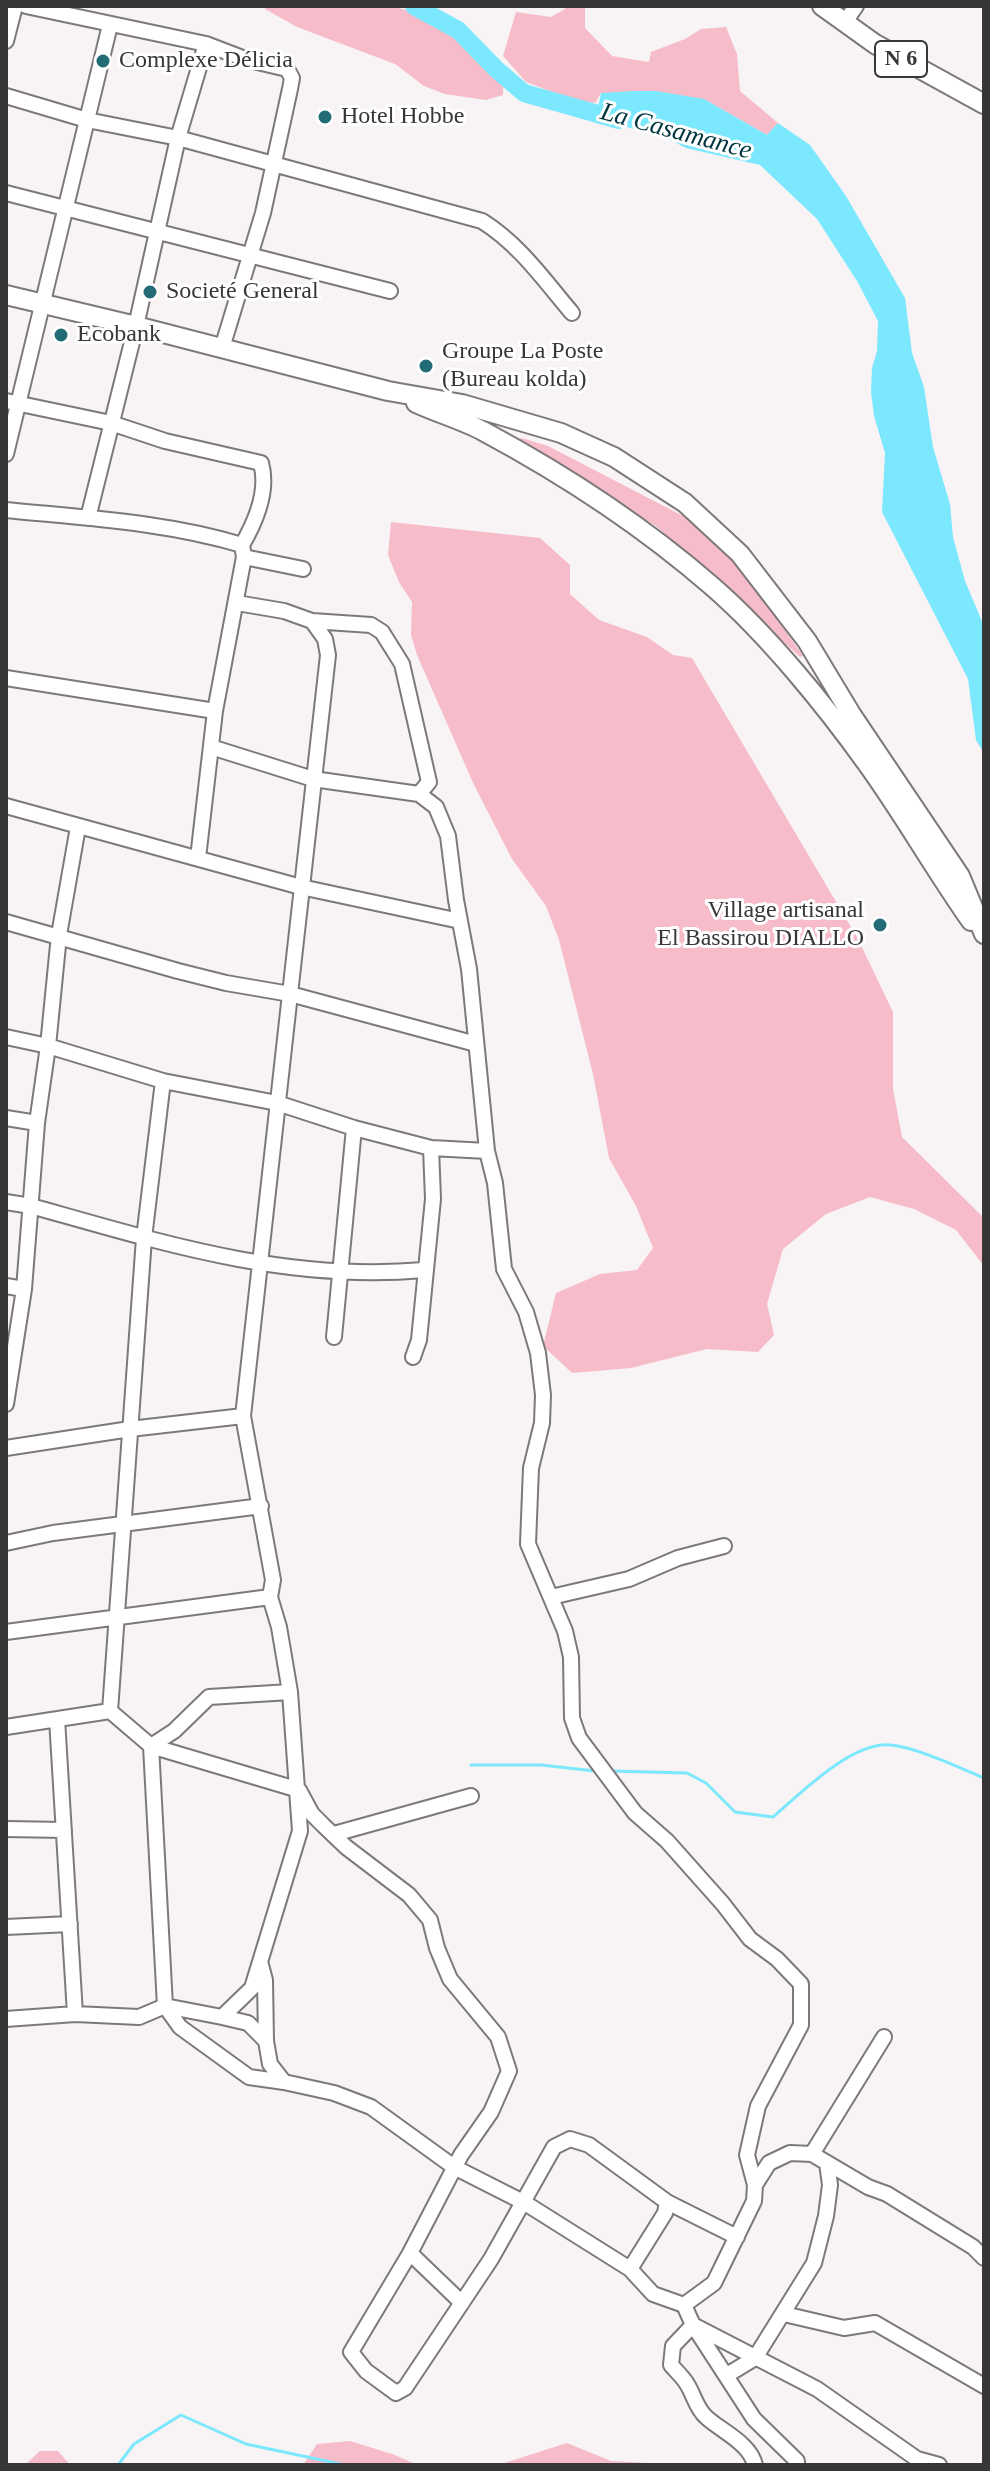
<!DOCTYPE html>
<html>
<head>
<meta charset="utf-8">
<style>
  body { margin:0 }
  #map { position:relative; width:990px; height:2471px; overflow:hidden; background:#f8f3f4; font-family:Georgia,serif }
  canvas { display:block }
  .frame { position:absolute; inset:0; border:8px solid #383637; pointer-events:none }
</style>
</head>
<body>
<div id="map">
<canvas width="990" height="2471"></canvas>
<div class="frame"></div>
</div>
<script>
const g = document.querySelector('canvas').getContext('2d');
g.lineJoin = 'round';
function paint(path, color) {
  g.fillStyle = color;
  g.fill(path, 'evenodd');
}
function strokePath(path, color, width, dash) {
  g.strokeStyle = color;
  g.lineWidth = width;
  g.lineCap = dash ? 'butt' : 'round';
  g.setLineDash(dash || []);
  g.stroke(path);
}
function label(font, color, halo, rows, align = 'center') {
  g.font = font + ' Georgia,serif';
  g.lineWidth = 6;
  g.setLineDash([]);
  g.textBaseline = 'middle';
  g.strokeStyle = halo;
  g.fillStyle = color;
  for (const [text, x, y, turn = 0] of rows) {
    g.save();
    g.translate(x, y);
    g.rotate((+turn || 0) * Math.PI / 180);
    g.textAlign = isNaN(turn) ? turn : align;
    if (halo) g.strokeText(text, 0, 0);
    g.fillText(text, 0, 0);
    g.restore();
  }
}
const green = new Path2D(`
  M 267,6 L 392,6 C 414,12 442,21 459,38 C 474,53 487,69 503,83 L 503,95 L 486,100 L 445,94 L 424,86 L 395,64 L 297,27 L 265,9 Z
  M 565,6 L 585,6 L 585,28 L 612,56 L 649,62 L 651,52 L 685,39 L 701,29 L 726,27 L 737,54 L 740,91 L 778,123 L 767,135 L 704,99 L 601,93 L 595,103 L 577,101 L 526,82 L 503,56 L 516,12 L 551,17 L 565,9 Z
  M 522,438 L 548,446 L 685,517 L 739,565 L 803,656 L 800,657 L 656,526 L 512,442 Z
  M 391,522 L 540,538 L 570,565 L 570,594 L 599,620 L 647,637 L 673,655 L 692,658 L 858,939 L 893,1012 L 893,1089 L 902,1137 L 984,1218 L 984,1266 L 956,1230 L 914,1209 L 870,1197 L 826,1214 L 783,1249 L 767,1304 L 774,1335 L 758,1352 L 707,1349 L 631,1368 L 572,1373 L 543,1346 L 556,1293 L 600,1274 L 637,1270 L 653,1248 L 636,1206 L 609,1158 L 593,1074 L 559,940 L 546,906 L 512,859 L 474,785 L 417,655 L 411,635 L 412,602 L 399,582 L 388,555 Z
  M 350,2441 L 392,2454 L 418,2465 L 303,2465 L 317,2444 Z
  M 567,2443 L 611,2461 L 689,2465 L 454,2465 L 498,2465 Z
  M 40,2451 L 58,2451 L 70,2465 L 25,2465 Z`);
const water = new Path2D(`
  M 634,91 L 656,91 L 704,99 L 767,135 L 778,123 L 810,145 L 846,196 L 905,298 L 912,353 L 924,387 L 933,447 L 950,504 L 953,537 L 965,581 L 984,626 L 984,753 L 976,740 L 968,679 L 882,512 L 885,453 L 874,416 L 871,392 L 872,368 L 877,351 L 878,321 L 857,281 L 817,219 L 760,165 L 686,148 L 661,135 L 622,126 L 595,123 L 601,93 Z`);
const stream = new Path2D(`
  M 471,1765 L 541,1765 L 595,1771
  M 611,1771 L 687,1773 L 706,1783 L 735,1812 L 773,1817 C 801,1793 852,1741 891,1745 C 918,1748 958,1767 984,1778
  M 118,2465 L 134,2444 L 181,2415 L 246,2444 L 345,2465`);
const river = new Path2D(`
  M 414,6 L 458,30 L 496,69 L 524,93 L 619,120`);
const minor = new Path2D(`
  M 26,6 L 206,44 L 245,59 L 287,69 L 292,78 L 290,89 L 263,213 L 222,348
  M 845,22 L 856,6
  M 6,41 L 15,6
  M 6,96 L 87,120 L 178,138 L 482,221 C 519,244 544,280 572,313
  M 6,193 L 390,291
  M 6,401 L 111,423 L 165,441 L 261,463 C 269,491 256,521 242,545
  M 6,454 L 110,25
  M 6,510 C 86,518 165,522 242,545 L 244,557 L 303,569
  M 88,518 L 136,326 L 178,138 L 206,44
  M 237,603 L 284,611 L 312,621 L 371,625 L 382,632 L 402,664 L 429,782 L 419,794
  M 6,678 L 215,711
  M 211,747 L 313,779 L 419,794 L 436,807 L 448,836 L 456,900 L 469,969 L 487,1151 L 495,1183 L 504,1269 L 526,1312 L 538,1353 L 543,1395 L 542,1423 L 531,1468 L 528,1544 L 565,1631 L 571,1657 L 572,1718 L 579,1738 L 635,1813 L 667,1841 L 723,1904 L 750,1939 L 777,1959 L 801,1984 L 801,2025 L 758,2106 L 747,2155 L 755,2185 L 754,2201 L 714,2283 L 684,2305
  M 6,806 L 301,887 L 460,921
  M 198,858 L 215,711 L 244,557
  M 6,922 L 178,971 L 226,983 L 290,994 L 328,655 L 325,639 L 312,621
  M 6,1037 L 48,1046 L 163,1081 L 277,1103 L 354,1128 L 431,1148 L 487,1151
  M 6,1118 L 37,1123
  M 6,1202 L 31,1206 C 163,1243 285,1282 424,1270
  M 6,1286 L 24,1289
  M 334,1337 L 354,1128
  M 413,1357 L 419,1340 L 433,1199 L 431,1148
  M 6,1404 L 24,1289 L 37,1123 L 48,1046 L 59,935 L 78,827
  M 6,1448 L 130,1429 L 243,1416
  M 6,1543 L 53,1533 L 261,1506
  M 551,1597 L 629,1579 L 678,1558 L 724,1546
  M 6,1632 L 270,1597
  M 110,1711 L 144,1238 L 163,1081
  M 57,1719 L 75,2014
  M 6,1727 L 110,1711 L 151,1746 L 165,2006 L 180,2027 L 249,2077 L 284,2082
  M 151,1746 L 299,1790 L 312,1814 L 324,1826 L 346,1847 L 409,1895 L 430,1920 L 437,1948 L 450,1979 L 498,2037 L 509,2071 L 491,2112 L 461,2155 L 410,2253 L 351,2352 L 366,2371 L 396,2393 L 405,2388 L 491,2259 L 554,2147 L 570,2139 L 589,2145 L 667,2202 L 665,2213 L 630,2269
  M 151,1746 L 174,1731 L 209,1697 L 290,1692
  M 6,1829 L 64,1830
  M 334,1834 L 471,1796
  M 6,1927 L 70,1924
  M 261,1965 L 265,1980 L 266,2041
  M 222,2017 L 252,1988 L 300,1831 L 290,1692 L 279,1627 L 270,1597 L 273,1580 L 243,1416 L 290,994 L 476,1044
  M 6,2019 L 75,2014 L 139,2017 L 165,2006 L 222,2017 L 248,2023 L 266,2041 L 270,2064 L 284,2082 L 334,2093 L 371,2107 L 454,2167 L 525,2203 L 630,2269 L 653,2294 L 684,2305 L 693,2325 L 754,2419 L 797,2461 L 797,2465
  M 812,2154 L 884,2037
  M 755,2185 L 769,2163 L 790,2153 L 812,2154 L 868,2187 L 887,2194 L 973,2247 L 984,2258
  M 667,2202 L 737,2237
  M 410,2253 L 462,2303
  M 784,2314 L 844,2328 L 875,2323 L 984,2386
  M 727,2375 L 755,2358 L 814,2263 L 826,2216 L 830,2185 L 827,2163
  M 755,2465 C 750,2443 721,2431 706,2417 C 696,2408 694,2395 687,2384 C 683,2377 676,2371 671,2365 L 673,2346 L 693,2325 L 817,2389 L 917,2459 L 939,2465`);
const major = new Path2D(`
  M 822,6 L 875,44 L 984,104
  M 6,295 L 136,326 L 388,391 L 462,404 L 561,433 L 614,457 L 685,503 L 740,554 L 807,641 L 851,714 L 960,876 L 984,934
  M 416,403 C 438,413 462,420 483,431 C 565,475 643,526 713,587 C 768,635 825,705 868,765 C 904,815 935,870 971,921`);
const markers = [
  [103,61,8,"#246b78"],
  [325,117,8,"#246b78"],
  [150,292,8,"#246b78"],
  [61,335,8,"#246b78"],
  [426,366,8,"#246b78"],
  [880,925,8,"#246b78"]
];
const shields = [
  [901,59,52]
];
const shieldNames = [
  ["N 6",901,59]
];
const poiNames = [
  ["Complexe Délicia",119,61],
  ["Hotel Hobbe",341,117],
  ["Societé General",166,292],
  ["Ecobank",77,335],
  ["Groupe La Poste",442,352],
  ["(Bureau kolda)",442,380],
  ["Village artisanal",864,911,"right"],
  ["El Bassirou DIALLO",864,939,"right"]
];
const waterNames = [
  ["La Casamance",676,132,15]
];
paint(green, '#f7bcca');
paint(water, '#7ce8fe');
strokePath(stream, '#7ce8fe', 3);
strokePath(river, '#7ce8fe', 18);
strokePath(minor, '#7d797a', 18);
strokePath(major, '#7d797a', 22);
strokePath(minor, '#fff', 14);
strokePath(major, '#fff', 18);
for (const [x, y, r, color] of markers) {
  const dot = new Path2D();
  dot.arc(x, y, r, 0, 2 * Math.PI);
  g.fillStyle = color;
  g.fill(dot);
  strokePath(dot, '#fff', 3);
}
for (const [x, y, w] of shields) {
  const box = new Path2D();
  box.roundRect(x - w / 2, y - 18, w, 36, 6);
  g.fillStyle = '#fff';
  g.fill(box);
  strokePath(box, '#383637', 2);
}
label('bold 22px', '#383637', null, shieldNames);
label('24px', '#383637', '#fff', poiNames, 'left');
label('italic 26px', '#00363f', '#fff', waterNames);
</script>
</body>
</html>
